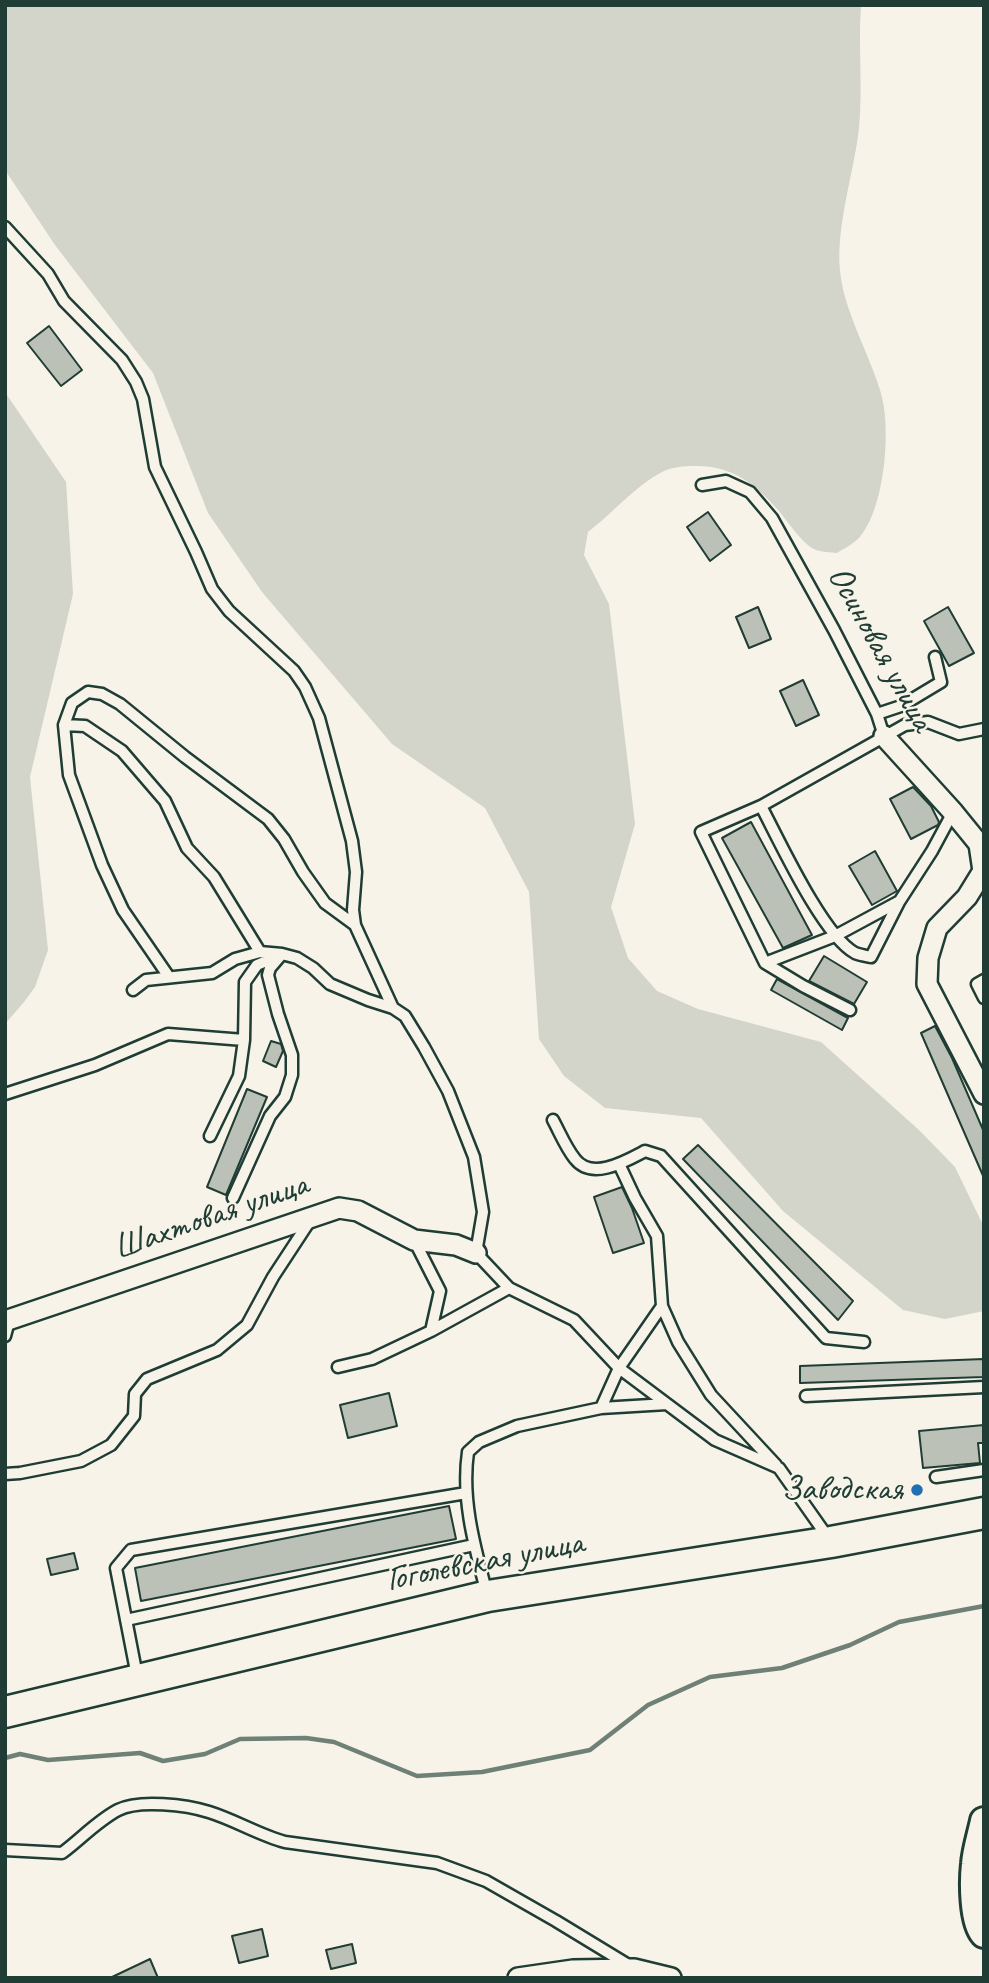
<!DOCTYPE html>
<html>
<head>
<meta charset="utf-8">
<style>
  body { margin:0 }
  #map { position:relative; width:989px; height:1983px; overflow:hidden; background:#f7f3e8; font-family:Caveat,sans-serif }
  canvas { display:block }
  .frame { position:absolute; inset:0; border:7px solid #1f3d34; pointer-events:none }
</style>
</head>
<body>
<div id="map">
<canvas width="989" height="1983"></canvas>
<div class="frame"></div>
</div>
<script>
const g = document.querySelector('canvas').getContext('2d');
g.lineJoin = 'round';
function paint(path, color) {
  g.fillStyle = color;
  g.fill(path, 'evenodd');
}
function strokePath(path, color, width, dash) {
  g.strokeStyle = color;
  g.lineWidth = width;
  g.lineCap = dash ? 'butt' : 'round';
  g.setLineDash(dash || []);
  g.stroke(path);
}
function label(font, color, halo, rows, align = 'center') {
  g.font = font + ' Caveat,sans-serif';
  g.lineWidth = 5;
  g.setLineDash([]);
  g.textBaseline = 'middle';
  g.strokeStyle = halo;
  g.fillStyle = color;
  for (const [text, x, y, turn = 0] of rows) {
    g.save();
    g.translate(x, y);
    g.rotate((+turn || 0) * Math.PI / 180);
    g.textAlign = isNaN(turn) ? turn : align;
    if (halo) g.strokeText(text, 0, 0);
    g.fillText(text, 0, 0);
    g.restore();
  }
}
const green = new Path2D(`
  M 5,5 L 861,5 C 858,46 863,87 859,128 C 854,173 836,225 840,270 C 843,309 869,353 880,390 C 892,426 885,504 862,534 C 857,542 845,548 837,553 C 830,552 822,552 816,550 C 803,545 788,522 779,511 C 755,484 732,465 694,466 C 684,466 671,467 662,472 C 634,487 613,513 588,532 L 584,555 L 609,604 L 635,824 L 611,907 L 628,958 L 657,991 L 698,1009 L 821,1042 L 919,1130 L 955,1167 L 984,1227 L 984,1311 L 945,1319 L 903,1310 L 783,1211 L 701,1118 L 605,1108 L 564,1076 L 539,1039 L 529,892 L 485,808 L 392,744 L 262,592 L 208,513 L 153,373 L 55,245 L 5,170 Z
  M 5,392 L 66,482 L 73,594 L 30,777 L 48,950 L 35,987 L 24,1002 L 5,1024 Z`);
const stream = new Path2D(`
  M 5,1758 L 20,1754 L 48,1760 L 140,1753 L 163,1761 L 205,1754 L 240,1739 L 306,1738 L 334,1742 L 417,1776 L 482,1772 L 590,1750 L 648,1705 L 710,1677 L 782,1668 L 850,1645 L 899,1622 L 984,1606`);
const building = new Path2D(`
  M 49,326 L 82,370 L 61,386 L 27,343 Z
  M 708,512 L 731,545 L 710,561 L 687,527 Z
  M 758,607 L 771,639 L 749,648 L 736,617 Z
  M 948,607 L 974,653 L 949,666 L 924,621 Z
  M 803,680 L 819,715 L 796,726 L 780,691 Z
  M 913,787 L 931,806 L 939,822 L 938,825 L 911,839 L 890,799 Z
  M 751,822 L 812,935 L 783,948 L 722,838 Z
  M 875,851 L 897,891 L 872,905 L 849,866 Z
  M 824,956 L 867,982 L 854,1004 L 809,981 Z
  M 777,979 L 848,1018 L 842,1030 L 771,990 Z
  M 935,1026 L 952,1058 L 984,1132 L 984,1178 L 921,1033 Z
  M 271,1041 L 281,1044 L 283,1051 L 276,1067 L 263,1061 Z
  M 247,1089 L 267,1097 L 226,1195 L 207,1187 Z
  M 698,1145 L 853,1301 L 838,1320 L 683,1159 Z
  M 622,1187 L 632,1208 L 644,1243 L 613,1253 L 594,1197 Z
  M 984,1359 L 984,1377 L 800,1383 L 800,1366 Z
  M 389,1393 L 397,1426 L 348,1438 L 340,1405 Z
  M 984,1425 L 984,1443 L 978,1443 L 980,1463 L 923,1468 L 919,1431 Z
  M 449,1506 L 456,1539 L 141,1601 L 135,1568 Z
  M 74,1553 L 78,1569 L 51,1575 L 47,1559 Z
  M 262,1929 L 268,1956 L 239,1963 L 232,1936 Z
  M 352,1944 L 356,1963 L 331,1969 L 326,1950 Z
  M 150,1959 L 158,1978 L 110,1978 Z`);
const lane = new Path2D(`
  M 5,227 L 48,274 L 64,301 L 122,360 L 136,382 L 143,399 L 155,467 L 196,552 L 212,589 L 229,611 L 294,671 L 305,687 L 319,718 L 352,841 L 356,872 L 353,910 L 355,925 L 393,1008
  M 702,485 L 726,481 L 750,492 L 772,518 L 834,630 L 877,714 L 884,736
  M 877,714 L 901,706 L 941,682 L 935,657
  M 64,725 L 85,726 L 122,751 L 165,801 L 187,848 L 214,877 L 260,952
  M 761,806 C 779,840 823,936 855,953 C 860,955 866,956 871,957 L 899,902 L 932,851 L 953,812
  M 765,963 L 835,936 L 898,902
  M 169,977 L 123,910 L 102,865 L 69,775 L 64,725 L 72,703 L 88,692 L 102,694 L 120,704 L 185,757 L 268,819 L 284,839 L 303,872 L 325,903 L 355,925
  M 984,980 L 977,984 L 984,998
  M 133,990 L 146,980 L 212,973 L 235,959 L 260,952 L 282,954 L 297,958 L 313,968 L 330,984 L 368,1000 L 393,1008 L 405,1016 L 424,1047 L 448,1091 L 474,1157 L 483,1212 L 476,1253 L 509,1288 L 574,1320 L 619,1368 L 715,1440 L 779,1468 L 829,1539
  M 850,1010 L 803,986 L 765,963 L 701,832 L 761,806 L 905,725 L 928,722 L 959,734 L 984,729
  M 5,1094 L 95,1065 L 168,1034 L 244,1040
  M 553,1120 C 560,1133 566,1148 575,1159 C 592,1181 626,1161 645,1151 L 661,1156 L 826,1338 L 864,1342
  M 210,1136 L 239,1076 L 244,1040 L 245,982 L 257,965 L 278,956
  M 619,1164 L 635,1198 L 657,1236 L 662,1306 L 678,1342 L 711,1395 L 776,1465
  M 233,1198 L 270,1116 L 285,1097 L 292,1075 L 292,1055 L 278,1014 L 268,975 L 270,968 L 282,954
  M 414,1240 L 440,1291 L 431,1331
  M 5,1336 L 9,1321
  M 338,1367 L 372,1359 L 431,1331 L 509,1288
  M 806,1396 L 984,1387
  M 601,1408 L 619,1368 L 662,1306
  M 5,1474 L 20,1473 L 81,1461 L 111,1445 L 134,1416 L 135,1394 L 147,1379 L 217,1350 L 247,1325 L 273,1277 L 311,1219
  M 936,1477 L 984,1470
  M 487,1594 C 475,1548 461,1500 468,1452 L 479,1442 L 517,1426 L 601,1408 L 667,1404
  M 126,1620 L 474,1545
  M 137,1676 L 116,1568 L 131,1550 L 466,1493
  M 5,1850 L 62,1853 C 81,1839 97,1821 118,1810 C 139,1799 187,1805 209,1812 C 235,1820 259,1835 285,1842 L 437,1863 L 486,1881 L 556,1921 L 630,1966`);
const street = new Path2D(`
  M 884,736 L 953,812 L 979,844 L 983,871 L 967,897 L 937,928 L 928,958 L 927,984 L 984,1094
  M 5,1321 L 339,1208 L 358,1211 L 414,1240 L 456,1245 L 476,1253
  M 518,1978 L 573,1970 L 634,1969 L 671,1978`);
const secondary = new Path2D(`
  M 984,1821 C 981,1835 976,1850 975,1864 C 973,1882 973,1922 984,1934`);
const primary = new Path2D(`
  M 5,1712 L 488,1596 L 831,1542 L 984,1513`);
const markers = [
  [917,1490,7,"#1f6fb2"]
];
const streetNames = [
  ["Осиновая улица",880,649,61],
  ["Шахтовая улица",211,1217,-19],
  ["Гоголевская улица",485,1562,-11]
];
const poiNames = [
  ["Заводская",903,1490]
];
paint(green, '#d3d5ca');
strokePath(stream, '#6f8077', 4.5);
paint(building, '#bbc1b6');
strokePath(building, '#1f3d34', 2);
strokePath(lane, '#1f3d34', 15);
strokePath(street, '#1f3d34', 24);
strokePath(secondary, '#1f3d34', 32);
strokePath(primary, '#1f3d34', 35);
strokePath(lane, '#f7f3e8', 10);
strokePath(street, '#f7f3e8', 19);
strokePath(secondary, '#f7f3e8', 26);
strokePath(primary, '#f7f3e8', 30);
for (const [x, y, r, color] of markers) {
  const dot = new Path2D();
  dot.arc(x, y, r, 0, 2 * Math.PI);
  g.fillStyle = color;
  g.fill(dot);
  strokePath(dot, '#f7f3e8', 2.5);
}
label('35px', '#1f3d34', '#f7f3e8', streetNames);
label('35px', '#1f3d34', '#f7f3e8', poiNames, 'right');
</script>
</body>
</html>
